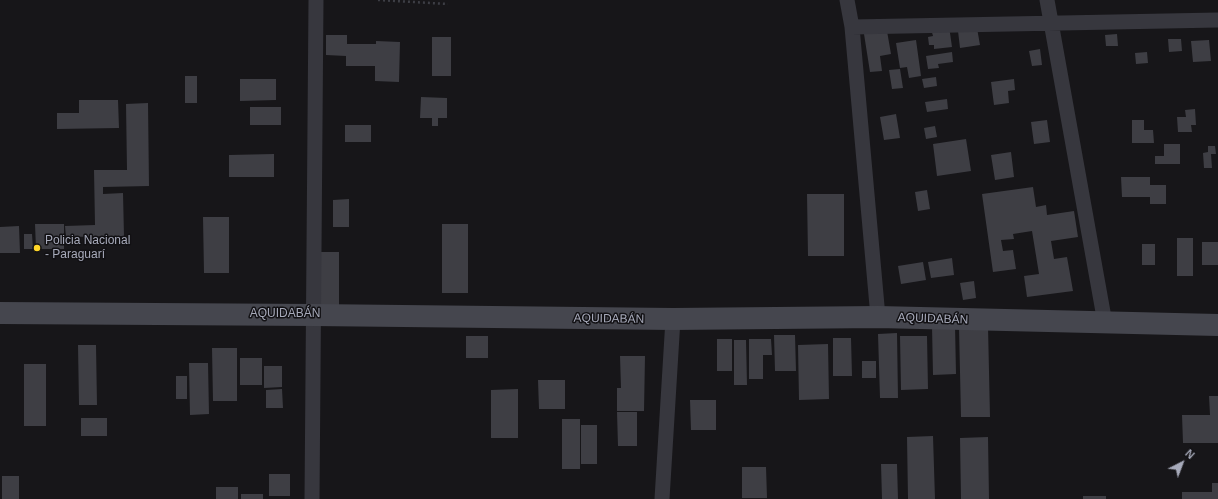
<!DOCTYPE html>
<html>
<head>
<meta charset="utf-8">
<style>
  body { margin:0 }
  #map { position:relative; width:1218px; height:499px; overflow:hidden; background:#171619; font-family:Helvetica,sans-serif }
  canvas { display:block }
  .north { position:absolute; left:1162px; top:443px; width:40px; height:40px; -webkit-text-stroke:3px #121114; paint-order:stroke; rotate:42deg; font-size:11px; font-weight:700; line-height:16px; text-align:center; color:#a7aaba }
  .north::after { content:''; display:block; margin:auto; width:14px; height:18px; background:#a7aaba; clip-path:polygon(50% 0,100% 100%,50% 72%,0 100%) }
</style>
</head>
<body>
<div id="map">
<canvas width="1218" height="499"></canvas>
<div class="north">N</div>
</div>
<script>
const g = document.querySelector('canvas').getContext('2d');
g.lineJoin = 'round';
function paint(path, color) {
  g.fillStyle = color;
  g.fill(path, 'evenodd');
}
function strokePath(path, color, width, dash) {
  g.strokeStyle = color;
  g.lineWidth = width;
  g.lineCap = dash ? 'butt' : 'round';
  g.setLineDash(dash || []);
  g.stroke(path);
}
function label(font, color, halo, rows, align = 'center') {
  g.font = font + ' Helvetica,sans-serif';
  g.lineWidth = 3;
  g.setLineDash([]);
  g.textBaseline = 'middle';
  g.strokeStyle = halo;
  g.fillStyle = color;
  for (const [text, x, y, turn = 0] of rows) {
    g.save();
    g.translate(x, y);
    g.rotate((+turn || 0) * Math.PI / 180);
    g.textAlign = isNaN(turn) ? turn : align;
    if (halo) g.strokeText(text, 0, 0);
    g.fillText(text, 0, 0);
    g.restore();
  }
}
const building = new Path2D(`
  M 949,26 L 952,47 L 934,49 L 934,45 L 929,45 L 928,37 L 933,36 L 931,29 Z
  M 977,28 L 980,45 L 960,48 L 958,31 Z
  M 887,31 L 891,54 L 880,56 L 882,71 L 870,72 L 864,34 Z
  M 1117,34 L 1118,46 L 1106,46 L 1105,35 Z
  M 326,35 L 347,35 L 347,44 L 376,44 L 376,41 L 400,42 L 399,82 L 375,81 L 375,66 L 346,66 L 346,56 L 326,55 Z
  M 432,37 L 451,37 L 451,76 L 432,76 Z
  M 1168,39 L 1181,39 L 1182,51 L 1169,52 Z
  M 916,40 L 921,76 L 909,78 L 907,67 L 900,68 L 896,43 Z
  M 1209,40 L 1211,61 L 1193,62 L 1191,41 Z
  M 1040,49 L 1042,65 L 1032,66 L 1029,51 Z
  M 952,52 L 953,62 L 938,64 L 939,68 L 928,69 L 926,56 Z
  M 1147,52 L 1148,63 L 1136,64 L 1135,53 Z
  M 900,69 L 903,88 L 892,89 L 889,70 Z
  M 185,76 L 197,76 L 197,103 L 185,103 Z
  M 936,77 L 937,86 L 924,88 L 922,79 Z
  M 240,79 L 276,79 L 276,100 L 240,101 Z
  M 1014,79 L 1015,90 L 1008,91 L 1009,103 L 994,105 L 991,82 Z
  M 421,97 L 447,98 L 447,118 L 438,118 L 438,126 L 432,126 L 432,118 L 420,118 Z
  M 947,99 L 948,109 L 927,112 L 925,102 Z
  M 79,100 L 118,100 L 119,128 L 57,129 L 57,113 L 79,113 Z
  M 148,103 L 149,186 L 103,187 L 103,194 L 123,193 L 124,236 L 66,237 L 65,226 L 95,225 L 94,170 L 127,170 L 126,104 Z
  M 250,107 L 281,107 L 281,125 L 250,125 Z
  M 1195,109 L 1196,125 L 1191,125 L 1192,132 L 1178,132 L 1177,117 L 1186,117 L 1185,110 Z
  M 896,114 L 900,138 L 884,140 L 880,117 Z
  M 1047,120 L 1050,142 L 1034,144 L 1031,122 Z
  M 1132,120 L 1144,120 L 1144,130 L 1153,130 L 1154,143 L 1132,143 Z
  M 345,125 L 371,125 L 371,142 L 345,142 Z
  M 935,126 L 937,137 L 926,139 L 924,128 Z
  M 966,139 L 971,171 L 937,176 L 933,144 Z
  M 1164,144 L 1180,144 L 1180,164 L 1155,164 L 1155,156 L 1164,156 Z
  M 1208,146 L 1215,146 L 1216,154 L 1211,154 L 1212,168 L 1204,168 L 1203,153 L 1208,152 Z
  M 1011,152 L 1014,177 L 995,180 L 991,155 Z
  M 274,154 L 274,177 L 229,177 L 229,155 Z
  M 1121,177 L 1150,177 L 1150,185 L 1166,185 L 1166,204 L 1150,204 L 1150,197 L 1122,197 Z
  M 1033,187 L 1036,207 L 1046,205 L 1047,215 L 1074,211 L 1078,237 L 1051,241 L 1054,259 L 1067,257 L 1073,291 L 1027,297 L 1024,276 L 1039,274 L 1032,231 L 1013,234 L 1014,239 L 1001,240 L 1003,251 L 1013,250 L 1016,269 L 993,272 L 982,194 Z
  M 927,190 L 930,209 L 918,211 L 915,192 Z
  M 807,194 L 844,194 L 844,256 L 808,256 Z
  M 349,199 L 349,227 L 333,227 L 333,200 Z
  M 203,217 L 229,217 L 229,273 L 204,273 Z
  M 35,224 L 64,224 L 64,249 L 36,249 Z
  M 442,224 L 468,224 L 468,293 L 442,293 Z
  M 19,226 L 20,253 L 0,253 L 0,227 Z
  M 24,234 L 32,234 L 33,249 L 24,249 Z
  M 1177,238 L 1193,238 L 1193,276 L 1177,276 Z
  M 1202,242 L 1218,242 L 1218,265 L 1202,265 Z
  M 1142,244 L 1155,244 L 1155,265 L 1142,265 Z
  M 318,252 L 339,252 L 339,305 L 318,305 Z
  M 952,258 L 954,275 L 931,278 L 928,262 Z
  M 923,262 L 926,280 L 901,284 L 898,266 Z
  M 974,281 L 976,298 L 963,300 L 960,283 Z
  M 955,325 L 956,374 L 933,375 L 932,326 Z
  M 988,326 L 990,417 L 961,417 L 959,327 Z
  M 897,333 L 898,398 L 880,398 L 878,334 Z
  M 774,335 L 795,335 L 796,371 L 775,371 Z
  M 466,336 L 488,336 L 488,358 L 466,358 Z
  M 900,336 L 927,336 L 928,389 L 901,390 Z
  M 833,338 L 851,338 L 852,376 L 833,376 Z
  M 717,339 L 732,339 L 732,371 L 717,371 Z
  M 749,339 L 771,339 L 772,355 L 763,355 L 763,379 L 749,379 Z
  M 734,340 L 746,340 L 747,385 L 734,385 Z
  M 828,344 L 829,399 L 799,400 L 798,345 Z
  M 78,345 L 96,345 L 97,405 L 79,405 Z
  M 212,348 L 237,348 L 237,401 L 213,401 Z
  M 620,356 L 645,356 L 644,411 L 617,411 L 617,388 L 621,388 Z
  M 240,358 L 262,358 L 262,385 L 240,385 Z
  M 862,361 L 876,361 L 876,378 L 862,378 Z
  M 189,363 L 208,363 L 209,414 L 190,415 Z
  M 24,364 L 46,364 L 46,426 L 24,426 Z
  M 264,366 L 282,366 L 282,387 L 264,388 Z
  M 176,376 L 187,376 L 187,399 L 176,399 Z
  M 538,380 L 565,380 L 565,409 L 539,409 Z
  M 282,389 L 283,408 L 266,408 L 266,390 Z
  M 518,389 L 518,438 L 491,438 L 491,390 Z
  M 1209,396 L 1218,396 L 1218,443 L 1183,443 L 1182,415 L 1210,415 Z
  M 690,400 L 716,400 L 716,430 L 691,430 Z
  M 617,412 L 637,412 L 637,446 L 618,446 Z
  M 81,418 L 107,418 L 107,436 L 81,436 Z
  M 562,419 L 580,419 L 580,469 L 562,469 Z
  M 581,425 L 597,425 L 597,464 L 581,464 Z
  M 933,436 L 935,499 L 908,499 L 907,437 Z
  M 988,437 L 989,499 L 961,499 L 960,438 Z
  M 881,464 L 897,464 L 898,499 L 882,499 Z
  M 742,467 L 766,467 L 767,498 L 742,498 Z
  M 269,474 L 290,474 L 290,496 L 269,496 Z
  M 2,476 L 19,476 L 19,499 L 2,499 Z
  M 1212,483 L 1218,483 L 1218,499 L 1182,499 L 1182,492 L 1212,492 Z
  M 216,487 L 238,487 L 238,499 L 216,499 Z
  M 241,494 L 263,494 L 263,499 L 241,499 Z
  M 1083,496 L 1106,496 L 1106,499 L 1083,499 Z`);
const path = new Path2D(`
  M 378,0 L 448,4`);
const street = new Path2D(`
  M 847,0 L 852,27 L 878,317
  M 1047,0 L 1105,323
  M 852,27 L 1218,20
  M 312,499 L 316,0
  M 662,499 L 673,319`);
const secondary = new Path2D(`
  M 0,313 L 313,315 L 673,319 L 878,317 L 1218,325`);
const markers = [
  [37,248,4,"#ffd628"]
];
const poiNames = [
  ["Policia Nacional",45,241],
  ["- Paraguarí",45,255]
];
const streetNames = [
  ["AQUIDABÁN",285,314],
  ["AQUIDABÁN",609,319,1],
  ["AQUIDABÁN",933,319,2]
];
paint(building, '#3e3e44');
strokePath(path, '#3d3e45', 2.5, [2, 3]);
strokePath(street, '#37373e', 15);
strokePath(secondary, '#45464e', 22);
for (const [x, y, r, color] of markers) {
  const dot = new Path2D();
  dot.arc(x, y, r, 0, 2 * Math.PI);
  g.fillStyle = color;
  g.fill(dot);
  strokePath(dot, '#121114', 1.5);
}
label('12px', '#a7aaba', '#121114', poiNames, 'left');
label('12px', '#a7aaba', '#121114', streetNames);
</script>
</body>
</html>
